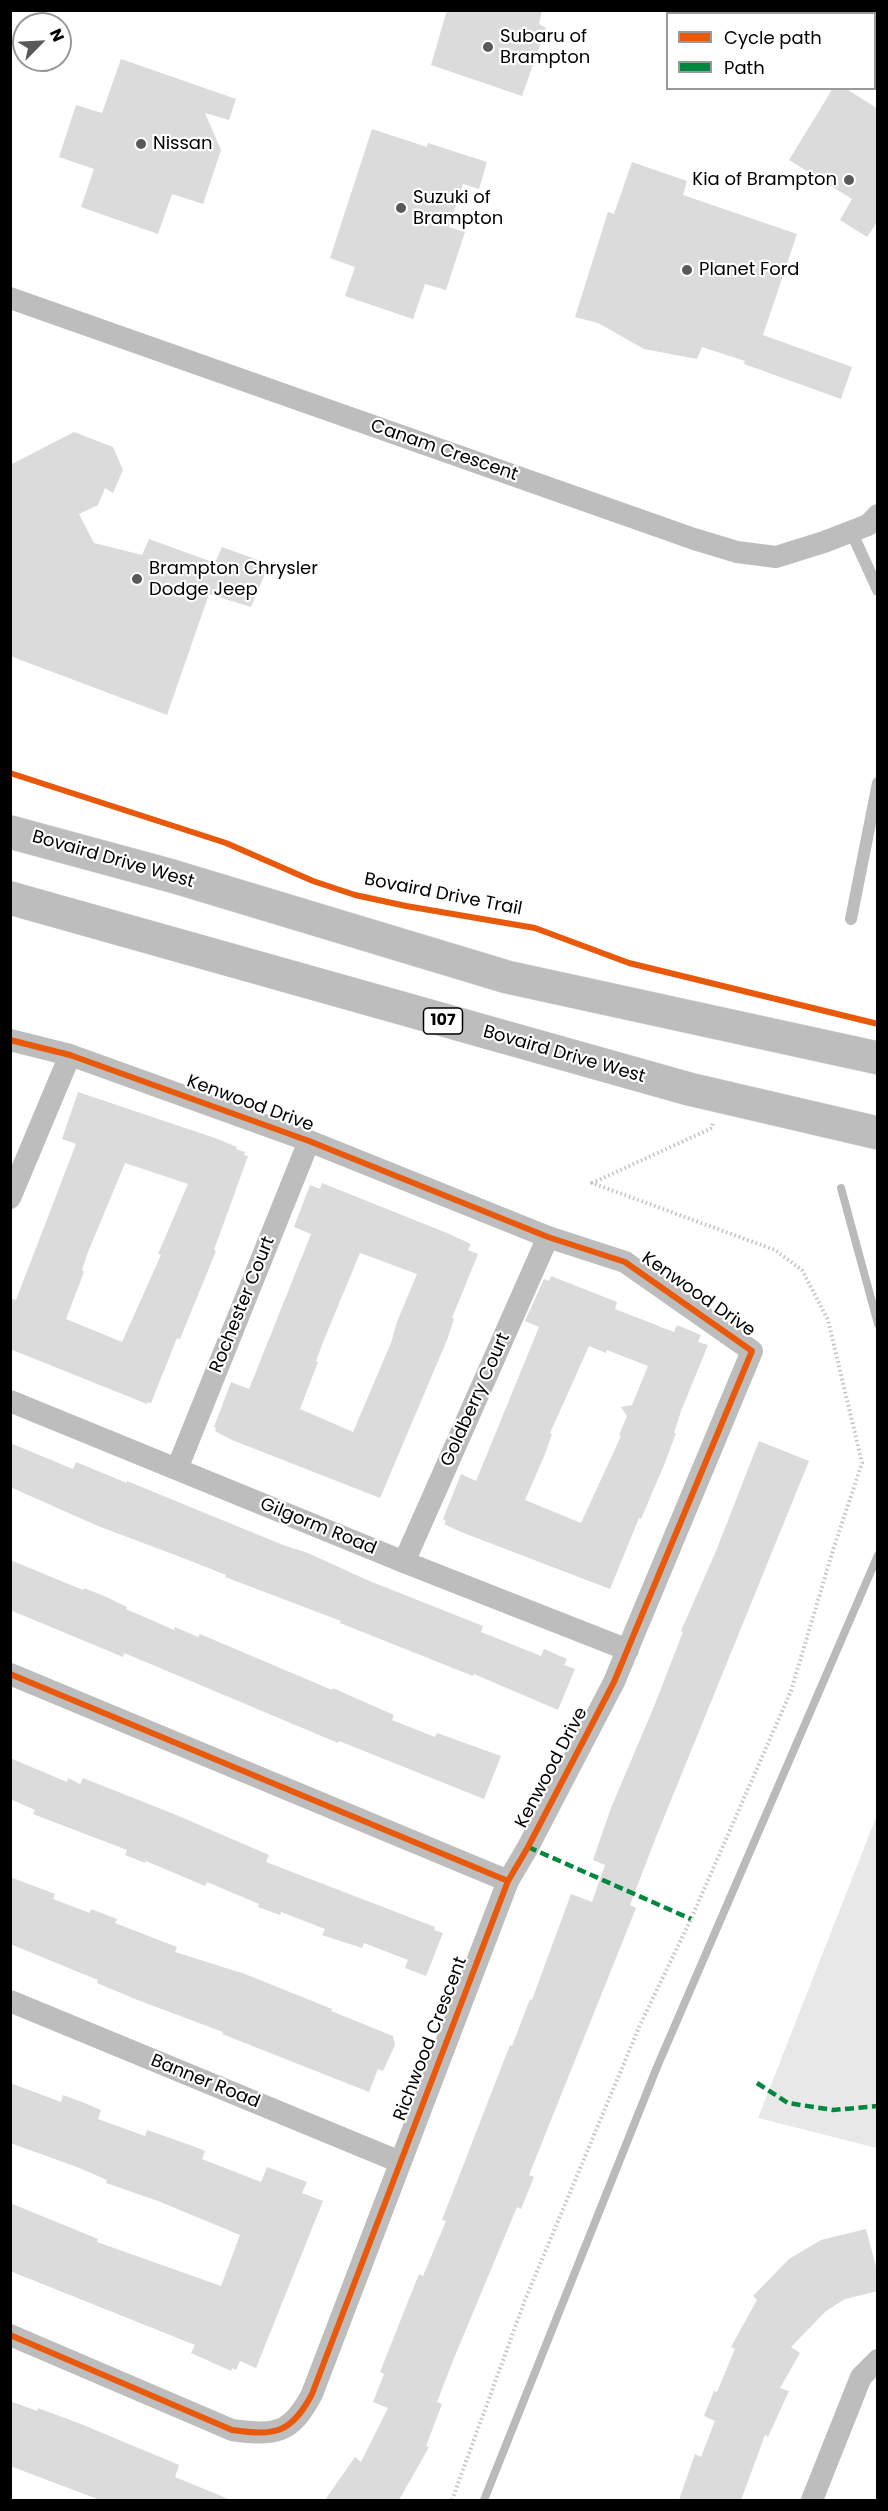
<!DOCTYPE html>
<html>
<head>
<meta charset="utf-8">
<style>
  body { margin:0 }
  #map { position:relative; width:888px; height:2511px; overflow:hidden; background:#fff; font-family:Poppins,sans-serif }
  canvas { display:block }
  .frame { position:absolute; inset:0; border:12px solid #000; pointer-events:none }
  .legend { position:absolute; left:666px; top:12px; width:210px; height:78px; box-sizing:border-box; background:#fff; border:2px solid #999; margin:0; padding:8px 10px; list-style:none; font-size:18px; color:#000 }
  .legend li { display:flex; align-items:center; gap:12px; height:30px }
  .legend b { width:30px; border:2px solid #999 }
  .north { position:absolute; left:12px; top:12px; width:60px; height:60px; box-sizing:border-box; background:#fff; border:2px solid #999; border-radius:50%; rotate:66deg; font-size:16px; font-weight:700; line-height:24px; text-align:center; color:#000 }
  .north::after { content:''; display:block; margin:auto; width:21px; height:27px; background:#595959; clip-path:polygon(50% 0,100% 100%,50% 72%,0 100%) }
</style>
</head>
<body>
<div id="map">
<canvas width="888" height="2511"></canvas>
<div class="frame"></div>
<ul class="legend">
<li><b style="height:8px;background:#e8590c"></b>Cycle path</li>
<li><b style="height:8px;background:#00873e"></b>Path</li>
</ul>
<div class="north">N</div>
</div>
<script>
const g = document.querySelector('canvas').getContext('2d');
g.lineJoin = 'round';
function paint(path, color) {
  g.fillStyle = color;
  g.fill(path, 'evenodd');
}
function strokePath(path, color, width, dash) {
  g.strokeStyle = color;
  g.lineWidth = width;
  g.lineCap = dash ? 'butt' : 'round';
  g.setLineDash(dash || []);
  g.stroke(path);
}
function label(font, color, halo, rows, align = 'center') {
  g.font = font + ' Poppins,sans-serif';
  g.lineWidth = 4.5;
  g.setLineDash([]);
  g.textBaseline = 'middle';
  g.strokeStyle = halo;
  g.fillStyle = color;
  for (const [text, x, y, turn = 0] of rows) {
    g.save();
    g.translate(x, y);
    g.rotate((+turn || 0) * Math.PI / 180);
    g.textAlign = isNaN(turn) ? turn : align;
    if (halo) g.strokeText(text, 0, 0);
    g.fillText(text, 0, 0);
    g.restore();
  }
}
const green = new Path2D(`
  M 877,1815 L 877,2148 L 758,2118 Z`);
const stream = new Path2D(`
  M 841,1188 L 878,1324
  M 484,2500 L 657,2067 L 878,1555`);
const building = new Path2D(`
  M 447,10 L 542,10 L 539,24 L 546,28 L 522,96 L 431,65 Z
  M 121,59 L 236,99 L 229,120 L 205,113 L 221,150 L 203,204 L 172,194 L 158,234 L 81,207 L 94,169 L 59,157 L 76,105 L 102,113 Z
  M 833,88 L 845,88 L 878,109 L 878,221 L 867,237 L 840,220 L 852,199 L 789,160 Z
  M 372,129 L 427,147 L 428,143 L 487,162 L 479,189 L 463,184 L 449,227 L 465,232 L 446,290 L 425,284 L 413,319 L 345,296 L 355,267 L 330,258 Z
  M 632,162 L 687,181 L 683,195 L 797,234 L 763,335 L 852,367 L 841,399 L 744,364 L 745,361 L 702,347 L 697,359 L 644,349 L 598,323 L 575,317 L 608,212 L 614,214 Z
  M 74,432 L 113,447 L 123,470 L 113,493 L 105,488 L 98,505 L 79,514 L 94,543 L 142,555 L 149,539 L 215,563 L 222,547 L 269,564 L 251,607 L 209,594 L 167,715 L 10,656 L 10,465 Z
  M 78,1092 L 215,1138 L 237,1147 L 236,1149 L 245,1152 L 244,1155 L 248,1156 L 214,1250 L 216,1251 L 180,1339 L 177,1338 L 151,1403 L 148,1402 L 147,1404 L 10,1349 L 10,1298 L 16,1300 L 76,1144 L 62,1139 ZM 125,1163 L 188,1184 L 158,1254 L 161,1255 L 122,1342 L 66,1319 L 84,1272 L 82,1270 L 88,1252 Z
  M 322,1183 L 447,1233 L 471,1244 L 468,1250 L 478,1254 L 452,1318 L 454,1319 L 447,1340 L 380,1498 L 232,1440 L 215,1431 L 216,1428 L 214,1427 L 231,1382 L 249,1389 L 311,1234 L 294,1227 L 310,1185 L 320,1189 ZM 360,1253 L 417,1274 L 397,1322 L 391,1343 L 353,1432 L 300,1409 L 318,1362 L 316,1361 L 323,1342 Z
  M 551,1276 L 617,1302 L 615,1309 L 674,1332 L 677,1325 L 701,1335 L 698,1342 L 708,1345 L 681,1411 L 674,1433 L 676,1433 L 664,1465 L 641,1519 L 639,1518 L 610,1589 L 461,1532 L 444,1524 L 446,1521 L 443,1519 L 461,1474 L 476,1481 L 539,1327 L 525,1321 L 544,1279 L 549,1281 ZM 589,1346 L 606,1353 L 607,1350 L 648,1366 L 632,1405 L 621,1407 L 627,1416 L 619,1435 L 621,1436 L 581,1523 L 525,1500 L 545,1454 L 552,1434 L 550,1433 Z
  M 759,1441 L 809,1461 L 656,1837 L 630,1905 L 636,1908 L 529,2175 L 534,2177 L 521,2209 L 517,2207 L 452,2363 L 437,2402 L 442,2404 L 426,2446 L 429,2447 L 399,2500 L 325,2500 L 355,2457 L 361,2462 L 388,2408 L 373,2402 L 384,2374 L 380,2372 L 419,2274 L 423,2276 L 446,2221 L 442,2220 L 510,2045 L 512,2046 L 530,1999 L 532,2000 L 571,1894 L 592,1902 L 605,1865 L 593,1860 L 611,1808 L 655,1704 L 683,1632 L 681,1631 L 716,1551 Z
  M 10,1443 L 73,1469 L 76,1462 L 127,1483 L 127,1481 L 283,1545 L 308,1553 L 367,1580 L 483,1626 L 481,1632 L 541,1656 L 544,1649 L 567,1659 L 564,1665 L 575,1669 L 558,1710 L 474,1674 L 473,1676 L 340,1623 L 341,1621 L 225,1577 L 226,1575 L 183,1558 L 98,1526 L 10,1487 Z
  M 10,1560 L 83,1590 L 84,1588 L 104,1596 L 127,1607 L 126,1609 L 174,1630 L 175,1627 L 198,1637 L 200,1634 L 332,1690 L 333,1688 L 353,1697 L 394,1715 L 392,1720 L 435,1737 L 437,1733 L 501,1756 L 484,1799 L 339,1741 L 338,1743 L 129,1655 L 124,1653 L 123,1657 L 10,1610 Z
  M 10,1758 L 67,1782 L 68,1778 L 80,1784 L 83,1778 L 174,1814 L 269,1855 L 266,1862 L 435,1927 L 434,1930 L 443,1933 L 426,1976 L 405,1968 L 408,1960 L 364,1943 L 362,1948 L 322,1935 L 325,1929 L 281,1912 L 280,1915 L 258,1907 L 259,1904 L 207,1882 L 205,1886 L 146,1861 L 145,1863 L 125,1855 L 127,1850 L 33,1814 L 35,1810 L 10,1799 Z
  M 10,1877 L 55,1894 L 53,1899 L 90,1913 L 91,1909 L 117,1919 L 115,1923 L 177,1947 L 175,1952 L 245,1974 L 332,2009 L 331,2011 L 393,2036 L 395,2045 L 383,2071 L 378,2069 L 369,2092 L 222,2034 L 223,2032 L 135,1999 L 97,1983 L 98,1980 L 10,1944 Z
  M 10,2083 L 61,2102 L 63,2095 L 82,2102 L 101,2110 L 98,2119 L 145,2136 L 147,2130 L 190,2145 L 205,2151 L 202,2159 L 261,2182 L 267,2167 L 307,2182 L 302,2193 L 323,2201 L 256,2368 L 240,2361 L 236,2370 L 232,2368 L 231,2371 L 191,2353 L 195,2345 L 10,2271 L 10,2203 L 98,2239 L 97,2242 L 221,2286 L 240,2235 L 158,2201 L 106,2183 L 107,2180 L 77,2167 L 10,2143 Z
  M 866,2229 L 878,2274 L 878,2291 L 845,2299 L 826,2311 L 791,2347 L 800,2353 L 780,2388 L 789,2391 L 768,2437 L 765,2435 L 741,2500 L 679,2500 L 695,2454 L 701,2457 L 715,2421 L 704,2416 L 714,2391 L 717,2392 L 735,2349 L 731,2347 L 757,2300 L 753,2296 L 789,2259 L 821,2240 Z
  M 10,2401 L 37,2411 L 38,2408 L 81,2424 L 179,2465 L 175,2477 L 231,2500 L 100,2500 L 10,2466 Z`);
const path = new Path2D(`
  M 452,2500 L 525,2300 L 640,2025 L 691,1919 L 791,1691 L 833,1550 L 862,1463 L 828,1320 L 802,1270 L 775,1250 L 592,1183 L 712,1128 L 713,1123`);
const service = new Path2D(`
  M 851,531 L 878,590
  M 851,919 L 878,783`);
const minor = new Path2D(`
  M 10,298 L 694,539 L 737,552 L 776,557 L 824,542 L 868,525 L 878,515
  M 10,1040 L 70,1055 L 309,1141 L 548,1237 L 625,1262 L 752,1351 L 614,1682 L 528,1847 L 508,1881
  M 10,1198 L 70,1055
  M 10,1401 L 404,1562 L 628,1650
  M 177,1469 L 309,1141
  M 404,1562 L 548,1237
  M 10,1674 L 508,1881 L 312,2394 C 291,2434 275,2436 232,2430 L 10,2335
  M 10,2001 L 400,2162
  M 812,2500 L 861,2377 L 878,2360`);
const primary = new Path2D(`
  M 10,832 L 172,876 L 507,977 L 878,1058
  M 10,898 L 689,1089 L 878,1133`);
const quiet = new Path2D(`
  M 528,1847 L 691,1919
  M 757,2083 L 788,2103 L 833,2110 L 878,2106`);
const cycleway = new Path2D(`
  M 10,773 L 226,843 L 313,881 L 355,895 L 406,906 L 535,928 L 629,963 L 878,1024
  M 10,1040 L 70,1055 L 309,1141 L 548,1237 L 625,1262 L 752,1351 L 614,1682 L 528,1847 L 508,1881
  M 10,1674 L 508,1881 L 312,2394 C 291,2434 275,2436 232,2430 L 10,2335`);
const markers = [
  [488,47,6,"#595959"],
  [141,144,6,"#595959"],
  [849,180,6,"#595959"],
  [401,208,6,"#595959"],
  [687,270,6,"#595959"],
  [137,579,6,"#595959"]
];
const shields = [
  [443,1021,39]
];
const shieldNames = [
  ["107",443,1021]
];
const poiNames = [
  ["Subaru of",500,37],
  ["Brampton",500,58],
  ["Nissan",153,144],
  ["Kia of Brampton",837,180,"right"],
  ["Suzuki of",413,198],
  ["Brampton",413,219],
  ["Planet Ford",699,270],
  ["Brampton Chrysler",149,569],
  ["Dodge Jeep",149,590]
];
const streetNames = [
  ["Canam Crescent",444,451,19],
  ["Bovaird Drive West",113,860,16],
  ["Bovaird Drive Trail",443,895,11],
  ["Bovaird Drive West",564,1055,16],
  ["Kenwood Drive",250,1104,20],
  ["Kenwood Drive",698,1295,35],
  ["Rochester Court",243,1305,-68],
  ["Goldberry Court",476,1400,-66],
  ["Gilgorm Road",318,1527,22],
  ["Kenwood Drive",552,1768,-62],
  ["Richwood Crescent",431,2039,-69],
  ["Banner Road",205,2082,22]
];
paint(green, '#e8e8e8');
strokePath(stream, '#bababa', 8);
paint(building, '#dbdbdb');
strokePath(primary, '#dbdbdb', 34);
strokePath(path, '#c2c2c2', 4, [1.5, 3]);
strokePath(service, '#bdbdbd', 12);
strokePath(minor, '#bdbdbd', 22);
strokePath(primary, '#bdbdbd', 33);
strokePath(quiet, '#00873e', 4.5, [9, 4.5]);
strokePath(cycleway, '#e8590c', 6);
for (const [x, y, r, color] of markers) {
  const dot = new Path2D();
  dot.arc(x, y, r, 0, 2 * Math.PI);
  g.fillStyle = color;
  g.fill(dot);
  strokePath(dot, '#fff', 2);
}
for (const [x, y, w] of shields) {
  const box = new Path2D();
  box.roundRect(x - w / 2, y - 13, w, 26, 4.5);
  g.fillStyle = '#fff';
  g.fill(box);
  strokePath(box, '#000', 1.5);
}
label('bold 16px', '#000', null, shieldNames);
label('18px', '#000', '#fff', poiNames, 'left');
label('18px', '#000', '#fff', streetNames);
</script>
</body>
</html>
